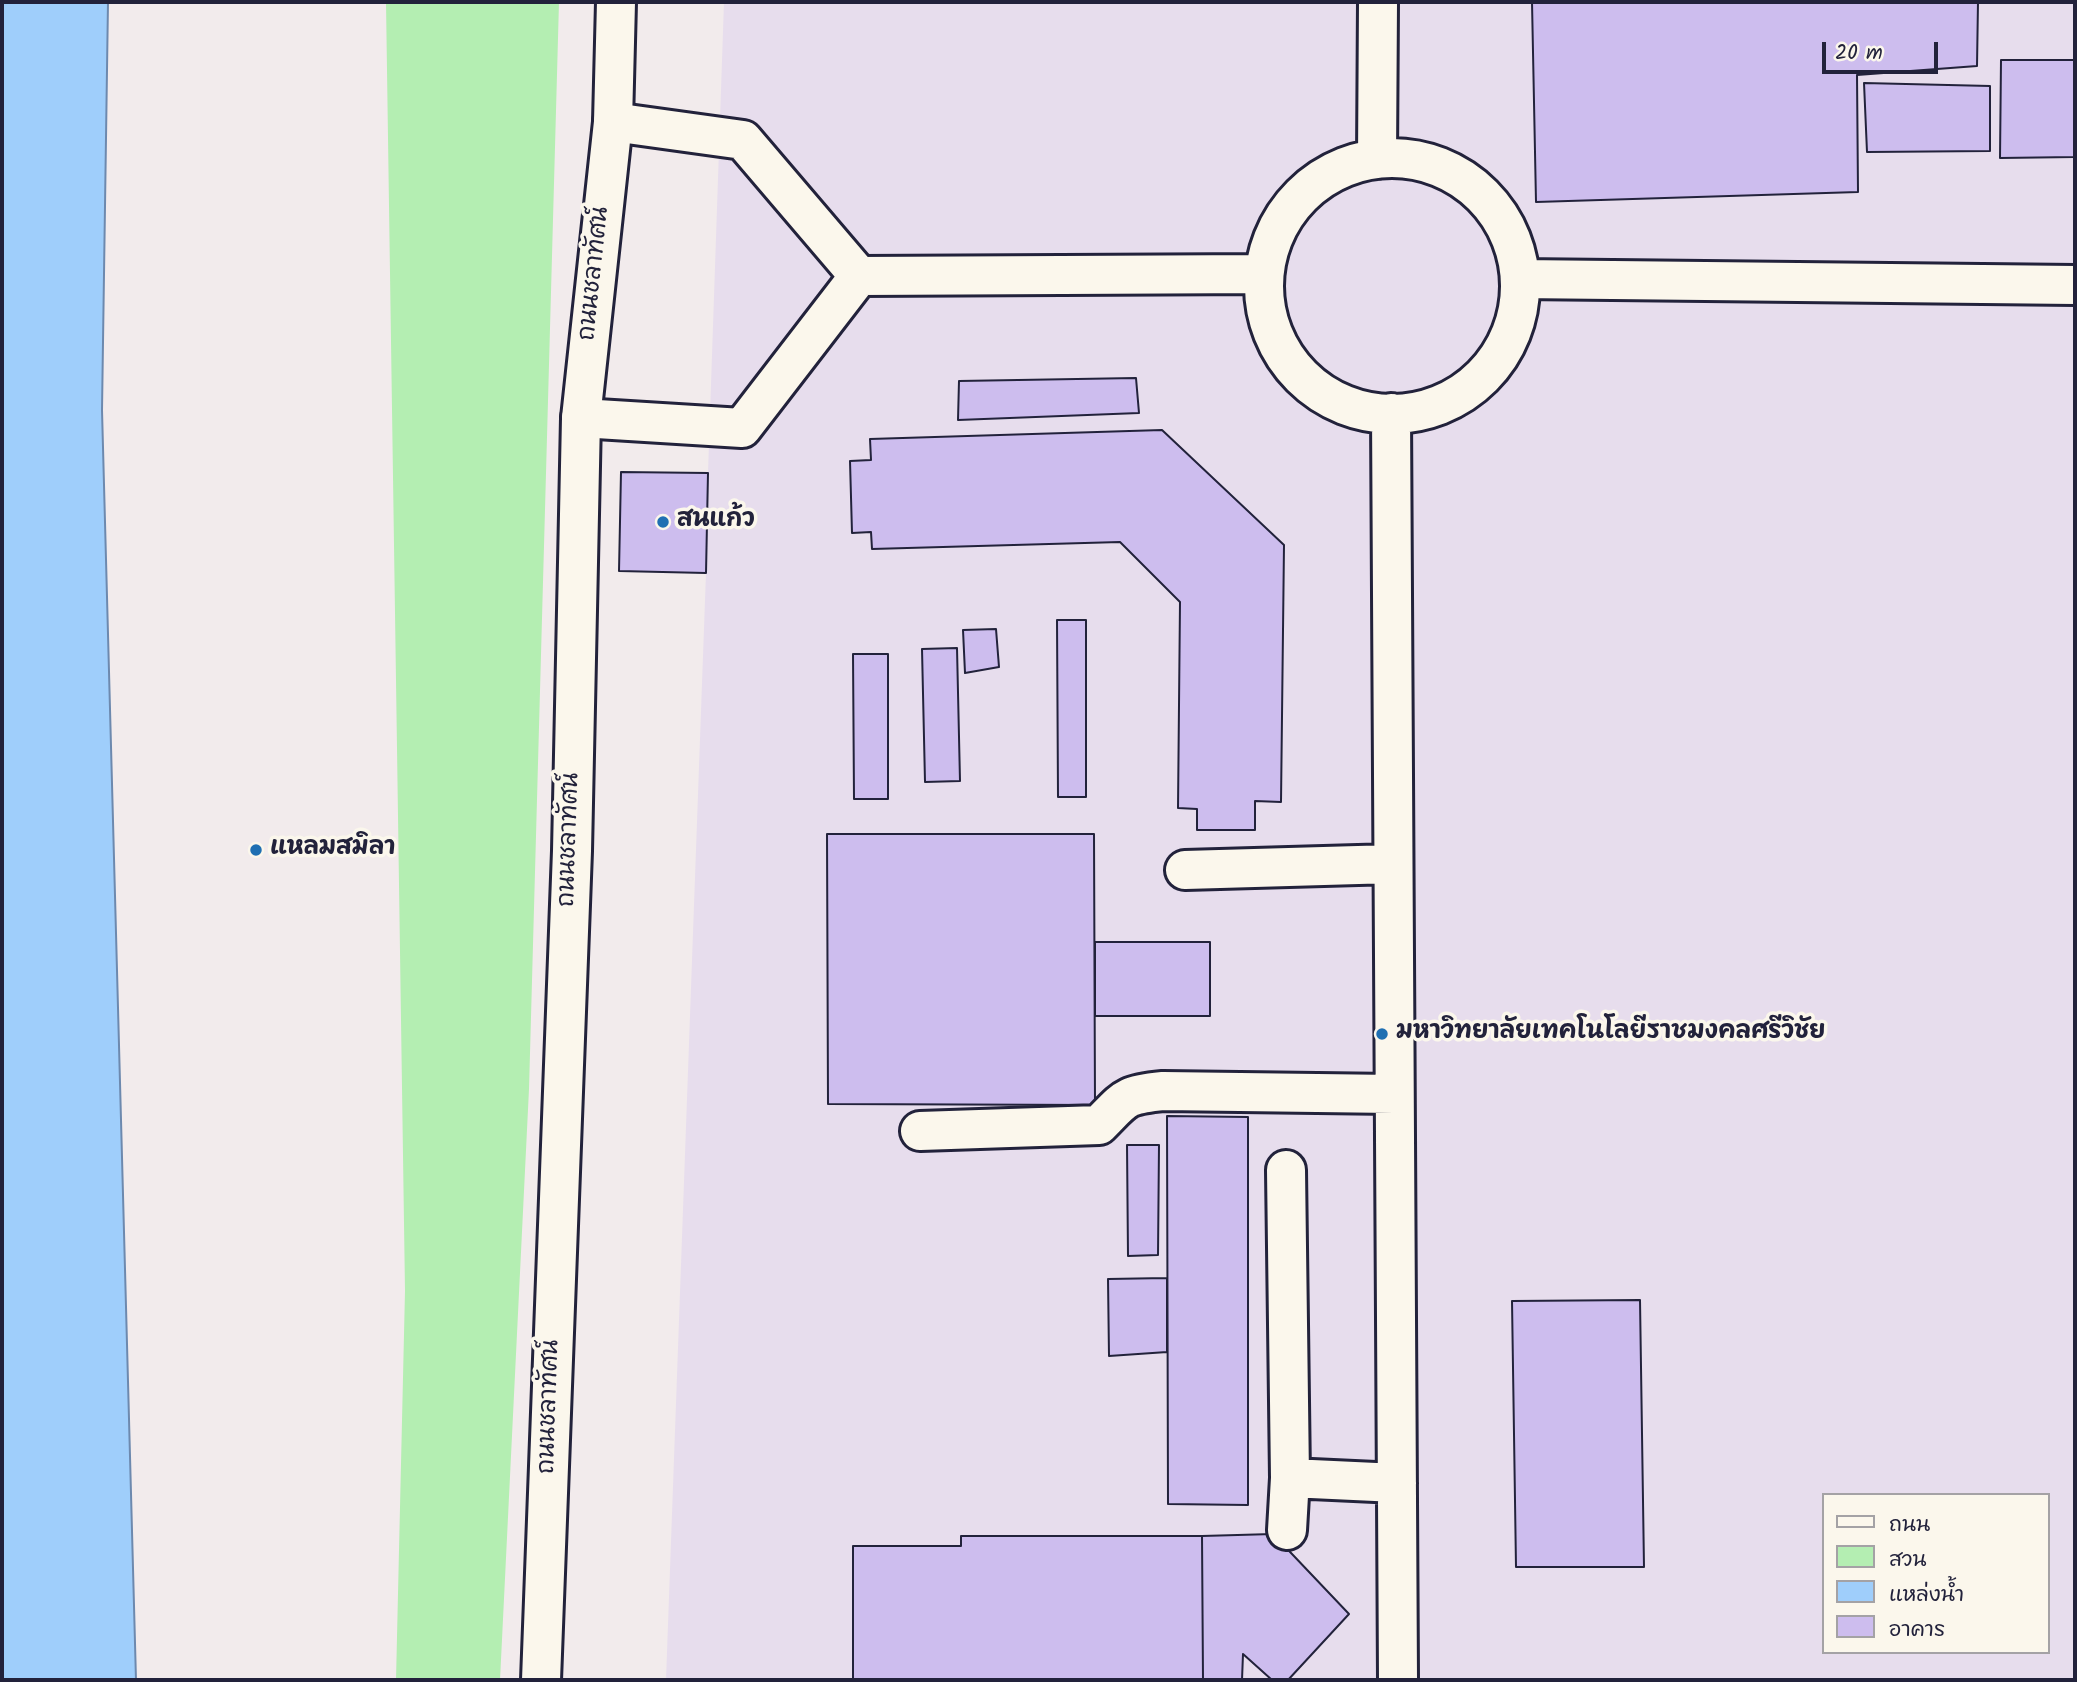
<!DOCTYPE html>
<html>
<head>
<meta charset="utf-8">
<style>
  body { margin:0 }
  #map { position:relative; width:2077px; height:1682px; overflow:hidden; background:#f2ebec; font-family:Kalam,"Playpen Sans Thai",sans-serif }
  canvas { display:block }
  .frame { position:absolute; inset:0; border:4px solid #22223b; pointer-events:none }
  .legend { position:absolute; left:1822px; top:1493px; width:228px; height:161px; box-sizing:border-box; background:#fbf7ec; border:2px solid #a4a2a5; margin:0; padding:9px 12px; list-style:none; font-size:21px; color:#22223b }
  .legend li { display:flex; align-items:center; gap:14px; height:35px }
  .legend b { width:35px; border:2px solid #a4a2a5 }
  .scale { position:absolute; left:1822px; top:42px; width:116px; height:32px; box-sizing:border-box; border:4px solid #22223b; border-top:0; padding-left:9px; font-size:21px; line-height:24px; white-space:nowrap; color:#22223b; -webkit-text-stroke:5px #fbf7ec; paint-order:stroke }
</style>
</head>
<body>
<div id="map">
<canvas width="2077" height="1682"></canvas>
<div class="frame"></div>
<ul class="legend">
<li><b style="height:9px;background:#fbf7ec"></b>ถนน</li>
<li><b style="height:19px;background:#b4eeb2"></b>สวน</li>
<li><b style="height:19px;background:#9fcefb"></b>แหล่งน้ำ</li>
<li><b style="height:19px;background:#cdbdee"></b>อาคาร</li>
</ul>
<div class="scale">20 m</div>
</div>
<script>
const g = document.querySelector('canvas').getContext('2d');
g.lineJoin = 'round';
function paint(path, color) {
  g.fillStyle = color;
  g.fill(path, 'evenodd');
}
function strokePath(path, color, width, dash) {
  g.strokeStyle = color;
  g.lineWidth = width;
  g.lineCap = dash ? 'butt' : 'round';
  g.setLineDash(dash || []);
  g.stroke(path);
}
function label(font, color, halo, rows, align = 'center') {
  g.font = font + ' Kalam,"Playpen Sans Thai",sans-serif';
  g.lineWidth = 7;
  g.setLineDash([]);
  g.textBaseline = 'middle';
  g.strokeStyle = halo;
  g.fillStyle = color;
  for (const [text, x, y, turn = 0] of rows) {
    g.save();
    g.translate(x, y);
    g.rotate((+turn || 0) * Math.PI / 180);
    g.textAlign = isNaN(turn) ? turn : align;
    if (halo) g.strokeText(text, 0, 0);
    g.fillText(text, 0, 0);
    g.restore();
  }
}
const built = new Path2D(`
  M 724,2 L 2075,2 L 2075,1680 L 666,1680 L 706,573 L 708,473 ZM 1823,1495 L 2047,1495 L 2047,1652 L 1823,1652 Z`);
const green = new Path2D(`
  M 386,2 L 559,2 L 529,1089 L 500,1680 L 396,1680 L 405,1291 Z`);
const water = new Path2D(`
  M 2,2 L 108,2 L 102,410 L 136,1680 L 2,1680 Z`);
const building = new Path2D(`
  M 1532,2 L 1978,2 L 1977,66 L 1857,75 L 1858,192 L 1536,202 Z
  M 2001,60 L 2075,60 L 2075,157 L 2000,158 Z
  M 1864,83 L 1990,86 L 1990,151 L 1867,152 Z
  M 1136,378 L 1139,413 L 958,420 L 959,381 Z
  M 1162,430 L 1284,545 L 1281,802 L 1255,801 L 1255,830 L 1197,830 L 1197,809 L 1178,808 L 1180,602 L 1120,542 L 872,549 L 871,532 L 852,533 L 850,461 L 871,460 L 870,439 Z
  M 621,472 L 708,473 L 706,573 L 619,571 Z
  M 1057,620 L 1086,620 L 1086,797 L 1058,797 Z
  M 996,629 L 999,667 L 965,673 L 963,630 Z
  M 957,648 L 960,781 L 925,782 L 922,649 Z
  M 853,654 L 888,654 L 888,799 L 854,799 Z
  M 827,834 L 1094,834 L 1095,1105 L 828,1104 Z
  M 1095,942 L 1210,942 L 1210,1016 L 1095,1016 Z
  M 1167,1116 L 1248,1117 L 1248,1505 L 1168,1504 Z
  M 1127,1145 L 1159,1145 L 1158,1255 L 1128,1256 Z
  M 1167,1278 L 1167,1352 L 1109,1356 L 1108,1279 Z
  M 1640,1300 L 1644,1567 L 1516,1567 L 1512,1301 Z
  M 1273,1534 L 1349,1614 L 1288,1680 L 1272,1680 L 1243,1654 L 1242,1680 L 1203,1680 L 1202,1536 Z
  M 961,1536 L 1202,1536 L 1203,1680 L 853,1680 L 853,1546 L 961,1546 Z`);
const minor = new Path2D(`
  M1264 286a128 128 0 1 1 256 0a128 128 0 1 1-256 0Z
  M 1377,159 L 1378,2
  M 859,276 L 1264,274
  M 1520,279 L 2075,285
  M 1391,413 L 1398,1680
  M 581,418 L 742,428 L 859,276 L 743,140 L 613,122
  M 1185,870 L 1393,864
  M 920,1131 L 1099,1125 C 1126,1098 1123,1095 1163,1091 L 1394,1094
  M 1286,1170 L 1290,1478
  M 1287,1530 L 1290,1478 L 1397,1483`);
const major = new Path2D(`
  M 541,1680 L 572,851 L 581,418 L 613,122 L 616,2`);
const markers = [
  [663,522,7,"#1f6fb2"],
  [256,850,7,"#1f6fb2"],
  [1382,1034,7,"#1f6fb2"]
];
const streetNames = [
  ["ถนนชลาทัศน์",596,274,-84],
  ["ถนนชลาทัศน์",571,840,-88],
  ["ถนนชลาทัศน์",551,1407,-88]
];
const poiNames = [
  ["สนแก้ว",677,522],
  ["แหลมสมิลา",270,850],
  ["มหาวิทยาลัยเทคโนโลยีราชมงคลศรีวิชัย",1396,1034]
];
paint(built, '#e7dded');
paint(green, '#b4eeb2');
paint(water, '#9fcefb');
strokePath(water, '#6d89ae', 2);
paint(building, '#cdbdee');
strokePath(building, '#22223b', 2);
strokePath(minor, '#22223b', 44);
strokePath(major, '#22223b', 44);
strokePath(minor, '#fbf7ec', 38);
strokePath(major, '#fbf7ec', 38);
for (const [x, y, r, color] of markers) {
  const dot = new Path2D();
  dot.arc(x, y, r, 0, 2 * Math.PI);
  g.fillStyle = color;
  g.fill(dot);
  strokePath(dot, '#fbf7ec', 2.5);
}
label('24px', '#22223b', '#fbf7ec', streetNames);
label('bold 24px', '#22223b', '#fbf7ec', poiNames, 'left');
</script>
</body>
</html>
